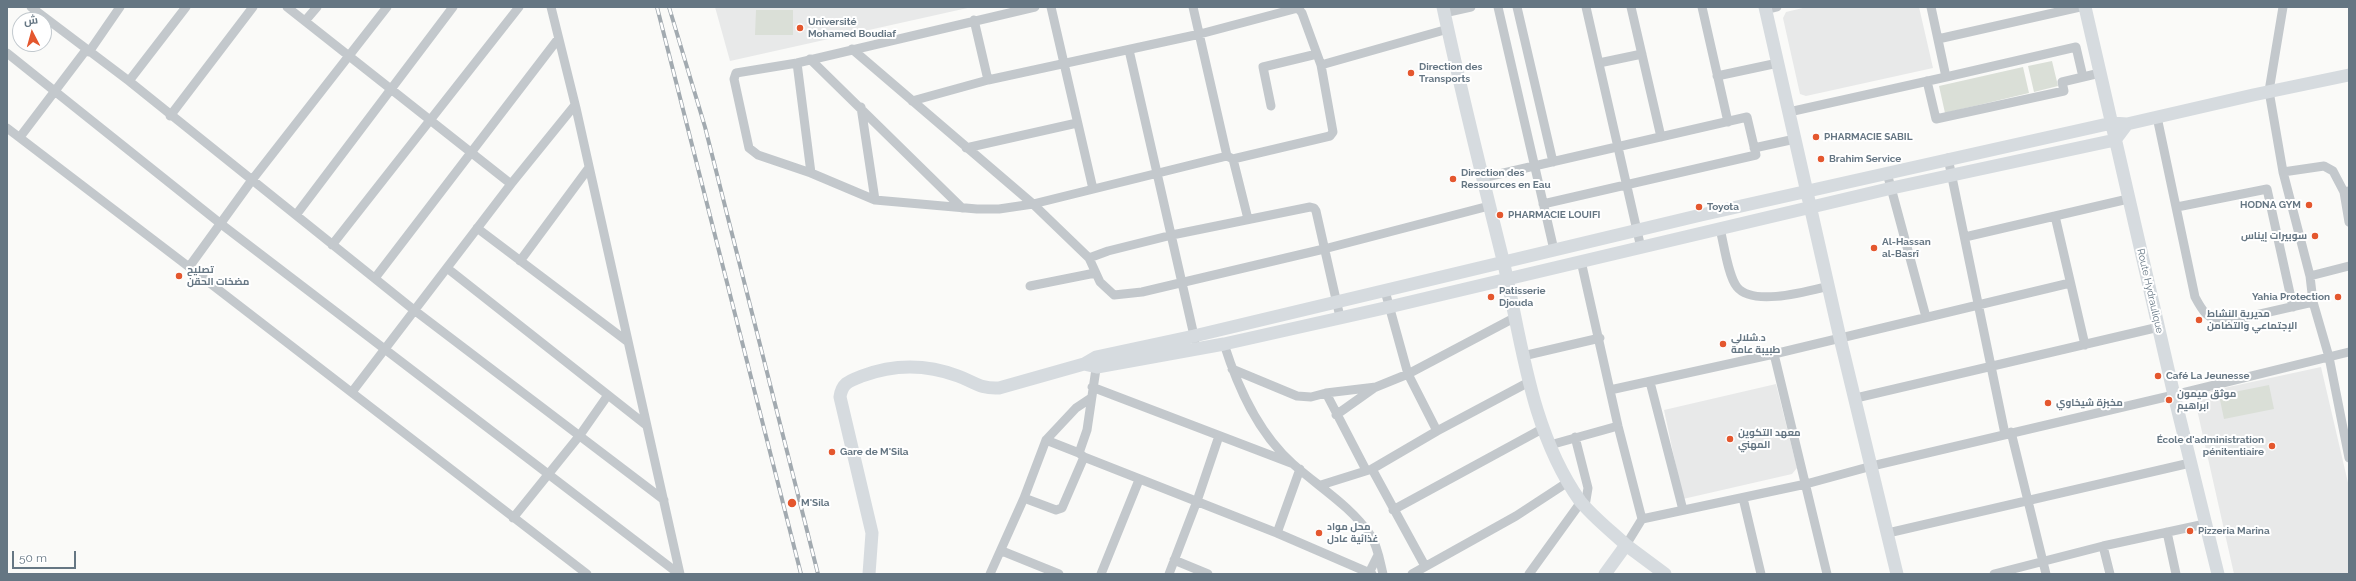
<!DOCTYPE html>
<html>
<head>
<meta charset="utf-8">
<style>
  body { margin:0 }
  #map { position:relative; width:2356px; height:581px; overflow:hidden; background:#fafaf8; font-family:Raleway,Cairo,sans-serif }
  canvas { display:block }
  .frame { position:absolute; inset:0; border:8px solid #657683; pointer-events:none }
  .north { position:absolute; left:12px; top:12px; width:40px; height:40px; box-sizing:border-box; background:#fff; border:1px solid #c1c8cd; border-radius:50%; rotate:354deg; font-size:11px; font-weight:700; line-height:16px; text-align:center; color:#657683 }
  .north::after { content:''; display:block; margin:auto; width:14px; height:18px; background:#e4572e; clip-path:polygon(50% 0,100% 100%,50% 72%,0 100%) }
  .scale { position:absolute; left:12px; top:551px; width:64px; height:18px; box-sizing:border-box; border:2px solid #657683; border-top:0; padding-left:5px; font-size:12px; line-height:14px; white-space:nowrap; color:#657683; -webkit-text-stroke:3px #fff; paint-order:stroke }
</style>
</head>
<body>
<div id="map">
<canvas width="2356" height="581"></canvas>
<div class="frame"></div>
<div class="north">ش</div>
<div class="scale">50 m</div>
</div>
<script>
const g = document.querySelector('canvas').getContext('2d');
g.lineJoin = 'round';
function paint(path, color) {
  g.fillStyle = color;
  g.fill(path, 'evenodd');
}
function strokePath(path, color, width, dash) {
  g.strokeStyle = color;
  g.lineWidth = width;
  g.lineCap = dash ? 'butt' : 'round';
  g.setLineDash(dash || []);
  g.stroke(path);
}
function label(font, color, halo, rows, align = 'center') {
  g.font = font + ' Raleway,Cairo,sans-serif';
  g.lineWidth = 4;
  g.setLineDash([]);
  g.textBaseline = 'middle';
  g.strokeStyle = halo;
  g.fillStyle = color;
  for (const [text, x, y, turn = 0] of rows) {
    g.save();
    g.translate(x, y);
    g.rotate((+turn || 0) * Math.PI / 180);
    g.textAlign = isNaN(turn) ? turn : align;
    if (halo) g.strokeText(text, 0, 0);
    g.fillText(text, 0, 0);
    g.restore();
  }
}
const built = new Path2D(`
  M 715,7 L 972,7 L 730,61 Z
  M 1807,7 L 1919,7 L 1933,68 L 1806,96 L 1800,94 L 1783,18 L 1786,12 Z
  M 2321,367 L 2349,487 L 2349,574 L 2234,574 L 2196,405 L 2201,393 Z
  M 1776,384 L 1797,468 L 1792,474 L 1683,499 L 1664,410 Z`);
const green = new Path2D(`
  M 756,10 L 793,10 L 793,35 L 755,35 Z
  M 2052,61 L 2058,86 L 2034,92 L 2028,66 Z
  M 2023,67 L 2029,93 L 1945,113 L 1939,86 Z
  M 2269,385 L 2274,409 L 2224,419 L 2219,395 Z`);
const street = new Path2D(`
  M 31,7 L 129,81 L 414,310 L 664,500
  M 287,7 L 511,184
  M 387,7 L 252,180 L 189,267 L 587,574
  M 551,7 L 576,108 L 680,574
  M 1051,7 L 1093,189
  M 1193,7 L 1227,156
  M 1498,7 L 1554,250
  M 1517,7 L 1553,162
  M 1586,7 L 1641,248
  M 1631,7 L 1661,137
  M 1702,7 L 1728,122
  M 2283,7 L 2269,91 L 2283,172 L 2310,276 L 2313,302 L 2329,357 L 2349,458
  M 1765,10 L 1777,7
  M 1444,13 L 1471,7
  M 974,20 L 988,80
  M 305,21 L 317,7
  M 1938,39 L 2080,7
  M 852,49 L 1033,204 L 1089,258 L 1100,282 L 1114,295 L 1142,292 L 1324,249 L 1489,206
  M 1129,50 L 1195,340
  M 89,52 L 120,7
  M 7,53 L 221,224 L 679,574
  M 810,59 L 962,208
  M 797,63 L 811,173
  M 1599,63 L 1642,54
  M 1321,65 L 1448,29
  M 1717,76 L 1778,63
  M 1946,77 L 2076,47 L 2083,77
  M 129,81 L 186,7
  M 1927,81 L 1936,119 L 2064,91 L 2062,82 L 2100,73
  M 912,101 L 988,80 L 1200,34 L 1298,8 L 1302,13 L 1321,65 L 1333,132 L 1330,136 L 1233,159 L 1227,156 L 1033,204 L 999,209 L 977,209 L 875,200 L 811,173 L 758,155 L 749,148 L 734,79 L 736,73 L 797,63 L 1035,7
  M 1271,106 L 1263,67 L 1317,54
  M 861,107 L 875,200
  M 1789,112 L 1946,77 L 1931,7
  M 170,116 L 253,7
  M 2157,117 L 2195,297 C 2203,312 2207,319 2225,322 L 2313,302
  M 7,128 L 189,267
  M 20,137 L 86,50
  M 966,148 L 1077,123
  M 1754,148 L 1795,139
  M 1948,158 L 2005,434
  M 1233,159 L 1248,219
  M 2283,172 L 2324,166 L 2333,171 L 2344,192
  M 1887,173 L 1926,317
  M 1482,178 L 1747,117 L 1756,155 L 1543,204
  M 2349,191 L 2344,192 L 2349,222
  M 2177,207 L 2267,189 L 2293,307
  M 296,215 L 453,7
  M 2055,216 L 2085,345
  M 477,228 L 628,342
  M 1720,229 C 1724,244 1728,276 1737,287 C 1753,307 1808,291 1829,286
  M 1965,237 L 2128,199
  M 332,245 L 519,7
  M 1089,258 L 1108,251 L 1172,235 L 1310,207 L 1314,208 L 1316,211 L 1340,317
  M 520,261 L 588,169
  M 1581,261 L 1618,426 L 1642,519
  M 447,268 L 646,425
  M 2310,276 L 2349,266
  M 375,278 L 558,39
  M 1030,286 L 1095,273
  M 1385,291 L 1408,374 L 1437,431
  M 1224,344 C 1238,388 1258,433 1293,464 C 1319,487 1352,507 1371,536 C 1378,547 1380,562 1383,574
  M 1774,354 L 1827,574
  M 1523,356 L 1600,338
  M 1232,369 L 1297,396 L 1311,397 L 1326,393 L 1366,470
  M 1650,382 L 1683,510
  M 1092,387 L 1291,463
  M 1610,390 L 1774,354 L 2070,283
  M 352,392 L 511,184 L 575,105
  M 1326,393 L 1376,387 L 1408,374 L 1514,318
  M 1856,398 L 2159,327
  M 1336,415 L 1374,388
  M 2011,432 L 2046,574
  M 1575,437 L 1588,488 L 1585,506
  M 1046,440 L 1079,453 L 1084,457 L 1277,533 L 1372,574
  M 1550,445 L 1618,426
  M 1079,453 L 1087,430 L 1097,362
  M 1372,469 L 1425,566
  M 1321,485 L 1372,469 L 1437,431 L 1529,382
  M 1024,498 L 1056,510 L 1062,508 L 1084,457
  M 1743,498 L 1761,574
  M 1393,510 L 1542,429
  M 513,518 L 580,435 L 608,395
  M 2167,532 L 2176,574
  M 1277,533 L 1300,469
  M 1888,533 L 2190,463
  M 1626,545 L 1642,519 L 1806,484 L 1872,466 L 2174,395 L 2349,352
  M 2103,546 L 2110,574
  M 1002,551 L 1059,574
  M 1174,560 L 1208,574
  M 1369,573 L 1378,555
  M 990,574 L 1024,498 L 1046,440 L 1076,408 L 1091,398
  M 1101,574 L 1139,480
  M 1169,574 L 1197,501 L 1219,436
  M 1412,574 L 1516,516 L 1568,482
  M 1529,574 L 1581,502
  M 1994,574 L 2103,546 L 2205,524`);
const secondary = new Path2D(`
  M 1443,7 C 1461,92 1482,176 1503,260 C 1522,342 1530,430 1580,501 C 1593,517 1611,531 1626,545
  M 1765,7 L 1840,338 L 1897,574
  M 2085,7 L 2174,395 L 2218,574
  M 1084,364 L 1097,367 L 1224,344 L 1389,307 L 1892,188 L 2115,140 L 2127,124
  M 869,574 L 872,533 L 840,397 C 842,383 849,381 862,376 C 894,364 926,364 958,376 C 975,382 979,389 999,388 L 1084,364 L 1096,357 L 1194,336 L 1701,215 L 2112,123 L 2127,124 L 2253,95 L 2349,75
  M 1605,574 L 1626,545 L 1665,574`);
const rail = new Path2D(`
  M 657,7 L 801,574
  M 669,7 L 705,127 L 818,574`);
const markers = [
  [800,28,4,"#e4572e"],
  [1411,73,4,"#e4572e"],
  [1816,137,4,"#e4572e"],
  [1821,159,4,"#e4572e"],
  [1453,179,4,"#e4572e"],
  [2309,205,4,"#e4572e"],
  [1699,207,4,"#e4572e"],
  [1500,215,4,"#e4572e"],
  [2315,236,4,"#e4572e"],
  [1874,248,4,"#e4572e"],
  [179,276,4,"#e4572e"],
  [1491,297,4,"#e4572e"],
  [2338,297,4,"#e4572e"],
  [2199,320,4,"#e4572e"],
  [1723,344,4,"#e4572e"],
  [2158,376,4,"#e4572e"],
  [2169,400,4,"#e4572e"],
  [2048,403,4,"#e4572e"],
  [1730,439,4,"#e4572e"],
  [2272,446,4,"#e4572e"],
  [832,452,4,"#e4572e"],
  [792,503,5,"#e4572e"],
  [2190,531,4,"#e4572e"],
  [1319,533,4,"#e4572e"]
];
const poiNames = [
  ["Université",808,22],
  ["Mohamed Boudiaf",808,34],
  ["Direction des",1419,67],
  ["Transports",1419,79],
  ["PHARMACIE SABIL",1824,137],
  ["Brahim Service",1829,159],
  ["Direction des",1461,173],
  ["Ressources en Eau",1461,185],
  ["HODNA GYM",2301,205,"right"],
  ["Toyota",1707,207],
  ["PHARMACIE LOUIFI",1508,215],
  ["سوبيرات إيناس",2307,236,"right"],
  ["Al-Hassan",1882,242],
  ["al-Basrî",1882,254],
  ["تصليح",187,270],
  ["مضخات الحقن",187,282],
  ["Patisserie",1499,291],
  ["Djouda",1499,303],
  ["Yahia Protection",2330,297,"right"],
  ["مديرية النشاط",2207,314],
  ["الإجتماعي والتضامن",2207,326],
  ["د.شلالي",1731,338],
  ["طبيبة عامة",1731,350],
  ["Café La Jeunesse",2166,376],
  ["موثق ميمون",2177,394],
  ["ابراهيم",2177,406],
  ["مخبزة شيخاوي",2056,403],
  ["معهد التكوين",1738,433],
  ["المهني",1738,445],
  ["École d'administration",2264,440,"right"],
  ["pénitentiaire",2264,452,"right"],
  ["Gare de M'Sila",840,452],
  ["M'Sila",801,503],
  ["محل مواد",1327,527],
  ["غذائية عادل",1327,539],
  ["Pizzeria Marina",2198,531]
];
const streetNames = [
  ["Route Hydraulique",2150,291,77]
];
paint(built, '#e8e9e9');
paint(green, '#dadfd7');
strokePath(street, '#c3c8cc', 9);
strokePath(secondary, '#d6dbdf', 13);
strokePath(rail, '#a2aab0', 4);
strokePath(rail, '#fff', 2.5, [8]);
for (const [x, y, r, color] of markers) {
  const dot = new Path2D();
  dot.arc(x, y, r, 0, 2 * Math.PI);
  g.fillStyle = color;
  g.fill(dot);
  strokePath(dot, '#fff', 1.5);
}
label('bold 10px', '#657683', '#fff', poiNames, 'left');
label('10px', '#657683', '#fff', streetNames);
</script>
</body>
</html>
